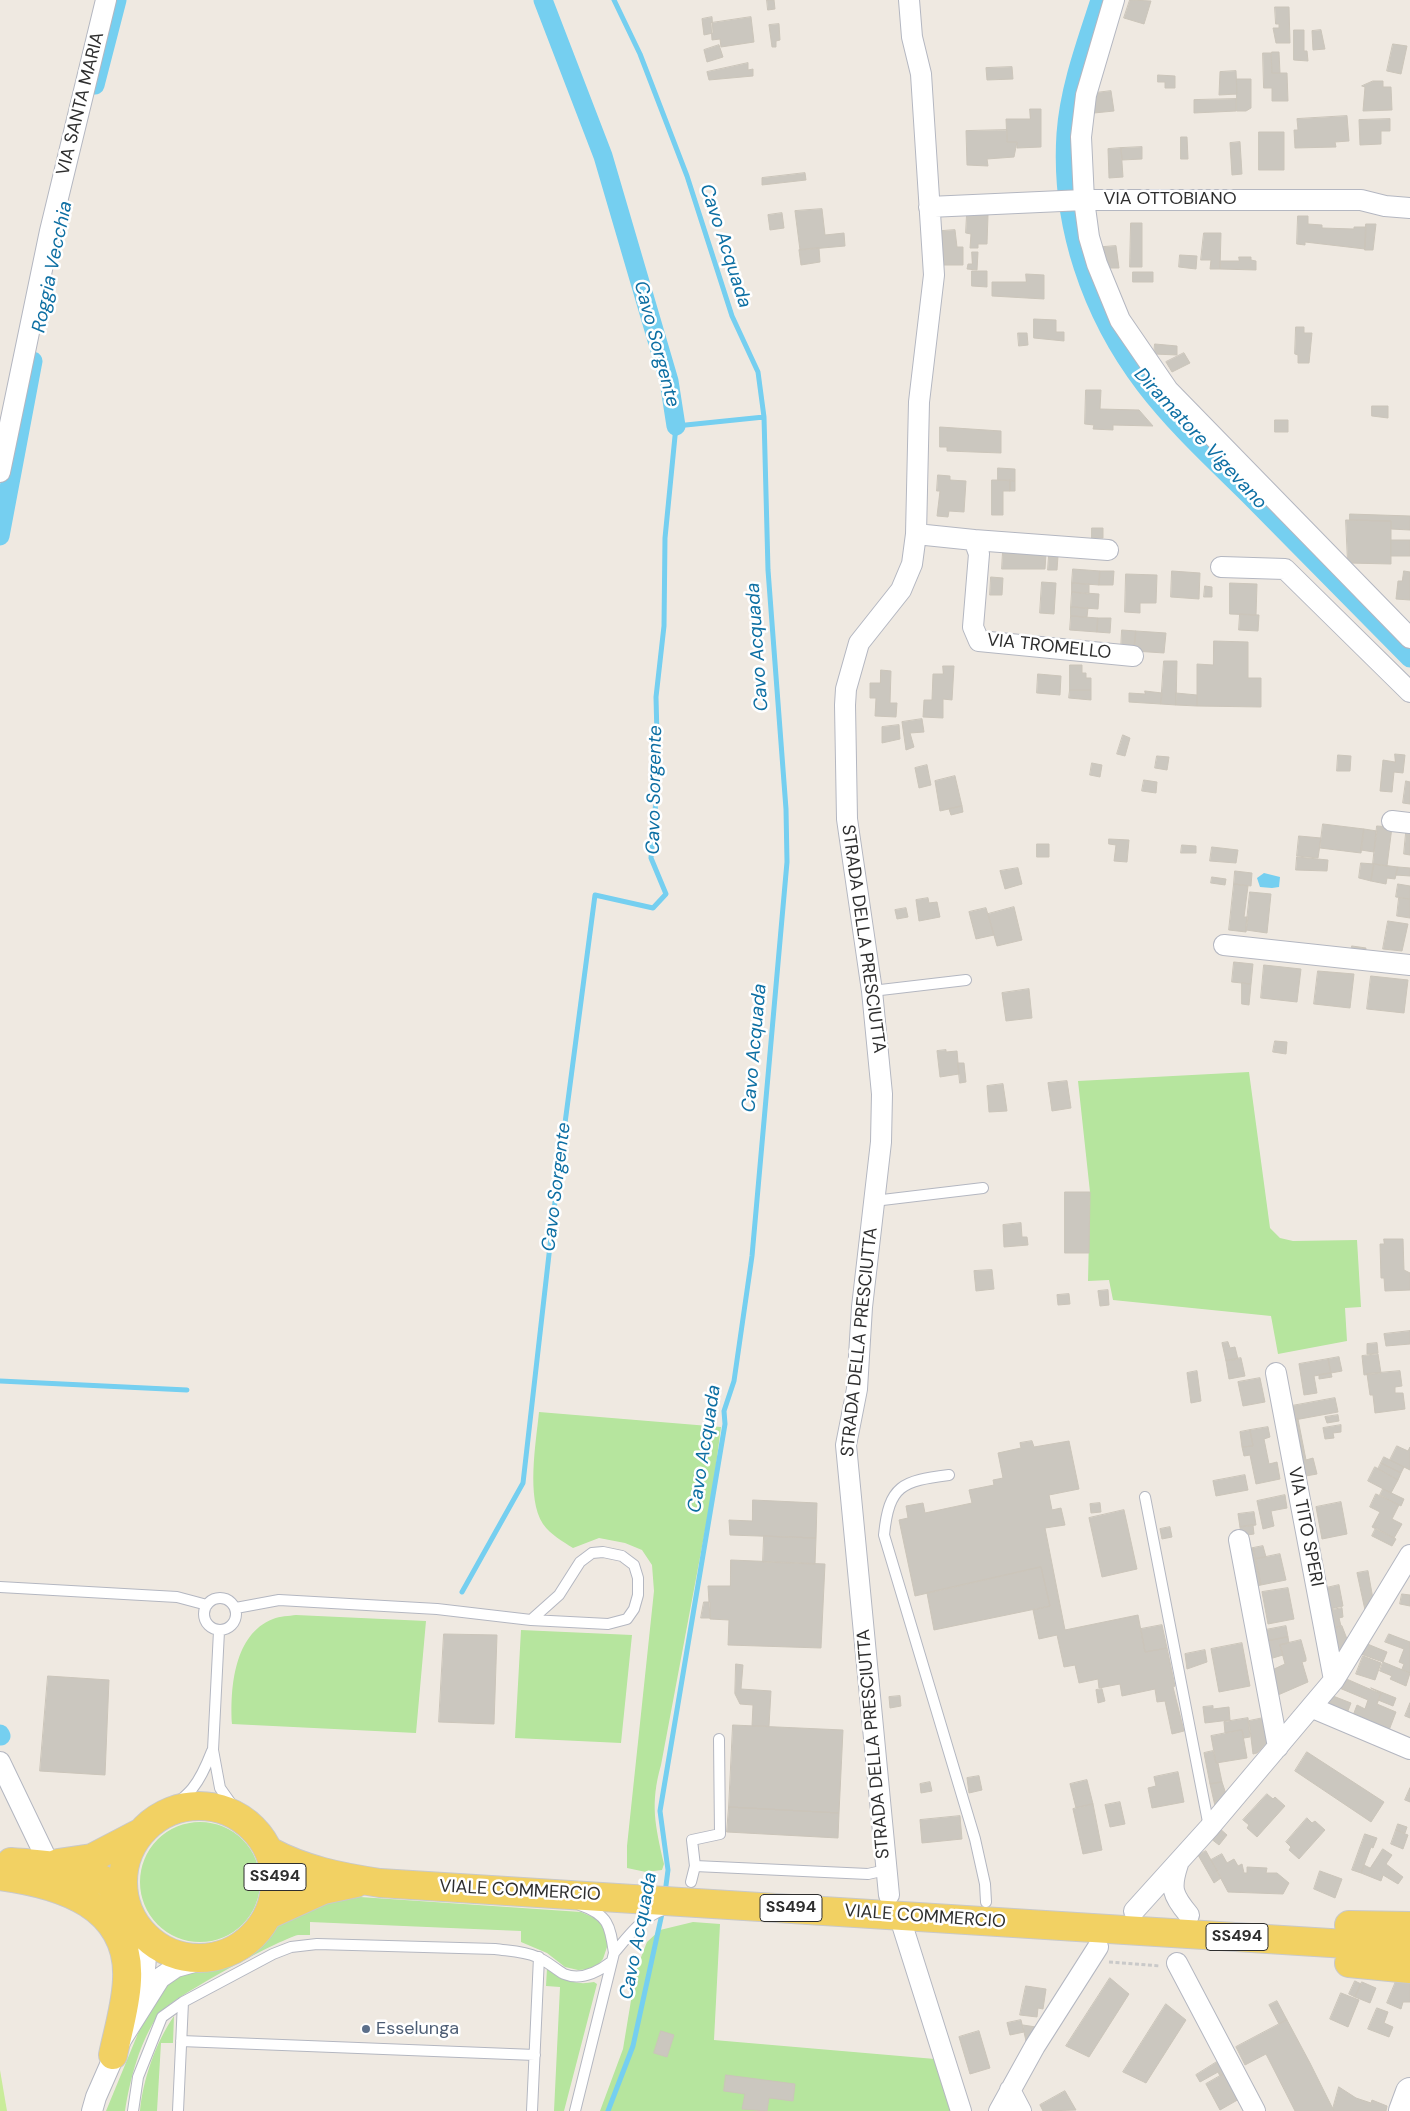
<!DOCTYPE html>
<html>
<head>
<meta charset="utf-8">
<style>
  body { margin:0 }
  canvas { display:block; background:#efe9e1 }
</style>
</head>
<body>
<canvas width="1410" height="2111"></canvas>
<script>
const g = document.querySelector('canvas').getContext('2d');
g.lineJoin = 'round';
function paint(path, color) {
  g.fillStyle = color;
  g.fill(path, 'evenodd');
}
function strokePath(path, color, width, dash) {
  g.strokeStyle = color;
  g.lineWidth = width;
  g.lineCap = dash ? 'butt' : 'round';
  g.setLineDash(dash || []);
  g.stroke(path);
}
function label(font, color, halo, rows, align = 'center') {
  g.font = font + ' "DM Sans",sans-serif';
  g.lineWidth = 5;
  g.setLineDash([]);
  g.textBaseline = 'middle';
  g.strokeStyle = halo;
  g.fillStyle = color;
  for (const [text, x, y, turn = 0] of rows) {
    g.save();
    g.translate(x, y);
    g.rotate((+turn || 0) * Math.PI / 180);
    g.textAlign = isNaN(turn) ? turn : align;
    if (halo) g.strokeText(text, 0, 0);
    g.fillText(text, 0, 0);
    g.restore();
  }
}
const green = new Path2D(`
  M 1249,1072 L 1270,1228 L 1280,1238 L 1293,1241 L 1357,1240 L 1361,1307 L 1345,1308 L 1347,1341 L 1278,1354 L 1271,1316 L 1113,1300 L 1109,1280 L 1088,1281 L 1090,1192 L 1078,1081 Z
  M 539,1412 L 721,1427 L 713,1488 L 661,1765 C 650,1804 655,1825 664,1864 L 662,1870 L 646,1872 L 627,1868 L 627,1846 L 654,1591 L 652,1565 L 642,1550 L 625,1543 L 599,1538 L 573,1548 C 562,1541 551,1535 543,1524 C 526,1498 536,1443 539,1412 Z
  M 296,1615 L 426,1621 L 416,1733 L 232,1724 C 230,1688 234,1634 273,1619 C 280,1616 289,1616 296,1615 Z
  M 521,1630 L 632,1635 L 621,1743 L 515,1738 Z
  M140 1882a60 60 0 1 1 120 0a60 60 0 1 1-120 0Z
  M 360,1897 L 581,1912 L 595,1918 L 605,1927 L 608,1944 L 603,1959 L 594,1969 L 578,1970 L 565,1967 L 547,1953 L 521,1942 L 521,1931 L 310,1922 L 310,1935 C 306,1935 302,1935 298,1935 C 278,1940 169,1999 159,2014 C 140,2041 130,2079 125,2111 L 106,2111 L 146,2014 L 162,1989 L 181,1972 L 223,1963 L 245,1951 L 282,1920 L 335,1899 Z
  M 693,1922 L 720,1924 L 714,2040 L 935,2059 L 950,2111 L 600,2111 L 623,2049 L 636,1970 L 647,1942 L 660,1930 Z
  M 547,1968 C 562,1979 574,1986 594,1982 L 597,1984 L 564,2111 L 554,2111 L 560,1987 L 546,1986 Z
  M 174,2016 L 173,2043 L 161,2043 L 157,2111 L 140,2111 C 143,2079 156,2042 174,2016 Z`);
const pitch = new Path2D(`
  M 0,2070 L 7,2111 L 0,2111 Z`);
const water = new Path2D(`
  M 1264,873 L 1280,877 L 1279,887 L 1272,888 L 1260,887 L 1257,878 Z`);
const stream = new Path2D(`
  M 614,0 L 640,54 L 687,176 L 732,316 L 758,372 L 764,417 L 768,570 L 786,809 L 787,862 L 752,1256 L 734,1381 L 724,1411 L 725,1424 L 660,1811 L 668,1870 L 665,1893
  M 0,1381 L 187,1390
  M 462,1592 L 523,1483 L 557,1184 L 595,895 L 653,908 L 666,894 L 651,858 L 658,776 L 656,697 L 664,626 L 665,538 L 676,426 L 764,417
  M 608,2111 L 633,2046 L 663,1909`);
const canal = new Path2D(`
  M 543,0 L 603,156 L 669,381 L 676,426
  M 1100,0 C 1086,43 1069,89 1066,134 C 1060,224 1091,314 1145,385 C 1177,427 1217,463 1254,500 C 1306,553 1358,606 1410,658
  M 95,85 L 117,0
  M 0,536 L 33,361
  M 0,1734 L 1,1736`);
const building = new Path2D(`
  M 767,0 L 774,0 L 775,9 L 768,10 Z
  M 1130,0 L 1151,1 L 1144,24 L 1124,18 Z
  M 1275,7 L 1289,7 L 1290,43 L 1276,43 L 1273,28 L 1279,28 L 1279,24 L 1276,24 Z
  M 712,17 L 713,33 L 704,35 L 702,19 Z
  M 751,17 L 754,42 L 721,47 L 720,39 L 712,40 L 711,23 Z
  M 779,24 L 780,40 L 776,41 L 776,47 L 772,47 L 769,25 Z
  M 1294,30 L 1304,30 L 1304,51 L 1307,51 L 1308,61 L 1294,60 Z
  M 1321,30 L 1325,49 L 1313,50 L 1312,31 Z
  M 1393,44 L 1407,46 L 1401,74 L 1387,71 Z
  M 719,45 L 723,57 L 707,62 L 704,50 Z
  M 1272,52 L 1279,52 L 1280,73 L 1272,73 Z
  M 1263,53 L 1271,53 L 1272,73 L 1287,73 L 1288,101 L 1272,101 L 1272,88 L 1264,88 Z
  M 748,63 L 748,70 L 753,69 L 753,76 L 709,80 L 707,72 Z
  M 1012,67 L 1013,79 L 987,80 L 986,68 Z
  M 1236,71 L 1237,94 L 1219,95 L 1220,72 Z
  M 1158,75 L 1175,76 L 1175,88 L 1165,88 L 1165,82 L 1158,82 Z
  M 1237,79 L 1251,79 L 1251,108 L 1246,111 L 1237,111 Z
  M 1373,81 L 1383,81 L 1383,87 L 1391,87 L 1392,110 L 1363,111 L 1365,87 L 1362,86 Z
  M 1111,91 L 1114,111 L 1094,113 L 1093,101 L 1095,93 Z
  M 1236,99 L 1236,111 L 1194,113 L 1194,100 Z
  M 1030,109 L 1041,109 L 1041,147 L 1017,148 L 1017,142 L 1007,142 L 1006,119 L 1030,119 Z
  M 1347,116 L 1349,141 L 1335,142 L 1336,147 L 1295,148 L 1294,130 L 1298,130 L 1297,119 Z
  M 1390,119 L 1390,131 L 1381,131 L 1381,144 L 1360,145 L 1359,120 Z
  M 1007,130 L 1007,142 L 1017,142 L 1014,157 L 987,159 L 988,166 L 967,165 L 966,131 Z
  M 1259,132 L 1284,132 L 1284,170 L 1259,170 Z
  M 1181,137 L 1187,137 L 1188,159 L 1181,159 Z
  M 1240,142 L 1242,174 L 1232,175 L 1230,143 Z
  M 1142,147 L 1142,159 L 1122,160 L 1121,148 Z
  M 1121,148 L 1123,177 L 1109,178 L 1108,149 Z
  M 805,173 L 806,180 L 762,185 L 762,178 Z
  M 822,209 L 825,235 L 844,233 L 845,246 L 800,250 L 795,211 Z
  M 782,213 L 784,228 L 770,230 L 768,215 Z
  M 967,214 L 988,215 L 987,244 L 978,244 L 978,248 L 970,248 L 971,234 L 966,233 Z
  M 1298,216 L 1308,216 L 1308,224 L 1322,225 L 1322,228 L 1354,229 L 1354,227 L 1366,227 L 1365,249 L 1305,242 L 1305,245 L 1297,244 Z
  M 1131,223 L 1142,223 L 1142,267 L 1130,267 Z
  M 1366,224 L 1376,224 L 1373,250 L 1365,250 Z
  M 955,230 L 957,247 L 963,247 L 963,265 L 943,265 L 942,231 Z
  M 1204,233 L 1221,233 L 1220,269 L 1210,269 L 1211,260 L 1201,260 Z
  M 1116,246 L 1119,268 L 1108,268 L 1103,247 Z
  M 819,248 L 820,262 L 801,265 L 799,250 Z
  M 972,252 L 978,252 L 977,270 L 967,269 L 968,264 L 972,264 Z
  M 1180,255 L 1197,256 L 1196,269 L 1179,267 Z
  M 1239,257 L 1251,257 L 1251,260 L 1256,261 L 1256,270 L 1220,269 L 1220,261 L 1239,261 Z
  M 972,271 L 987,271 L 987,287 L 972,286 Z
  M 1133,272 L 1153,272 L 1153,282 L 1133,282 Z
  M 1026,274 L 1044,275 L 1044,299 L 992,296 L 992,282 L 1026,282 Z
  M 1034,319 L 1056,320 L 1056,332 L 1064,332 L 1064,341 L 1034,338 Z
  M 1296,327 L 1304,327 L 1304,333 L 1312,333 L 1309,363 L 1298,363 L 1298,355 L 1295,354 Z
  M 1018,333 L 1027,333 L 1028,345 L 1019,346 Z
  M 1155,344 L 1177,346 L 1177,355 L 1154,354 Z
  M 1184,353 L 1190,363 L 1172,372 L 1166,362 Z
  M 1086,390 L 1101,390 L 1100,409 L 1139,410 L 1153,426 L 1113,425 L 1113,430 L 1093,429 L 1094,425 L 1085,424 Z
  M 1372,406 L 1388,406 L 1388,418 L 1372,416 Z
  M 1275,420 L 1288,420 L 1288,432 L 1275,432 Z
  M 940,427 L 1001,431 L 1001,453 L 947,451 L 947,447 L 940,447 Z
  M 998,468 L 1015,469 L 1015,481 L 998,480 Z
  M 938,475 L 950,476 L 950,480 L 966,481 L 964,512 L 949,511 L 948,517 L 937,516 L 940,491 L 937,491 Z
  M 992,480 L 1010,480 L 1010,491 L 1003,491 L 1003,515 L 992,515 Z
  M 1010,480 L 1015,481 L 1015,491 L 1010,491 Z
  M 1350,514 L 1410,516 L 1410,530 L 1391,529 L 1391,521 L 1350,520 Z
  M 1346,520 L 1391,521 L 1391,564 L 1348,563 Z
  M 1092,528 L 1103,528 L 1103,538 L 1092,538 Z
  M 1391,540 L 1410,540 L 1410,556 L 1391,556 Z
  M 1003,551 L 1046,553 L 1045,569 L 1002,569 Z
  M 1049,555 L 1058,556 L 1057,570 L 1048,570 Z
  M 1073,569 L 1100,571 L 1099,585 L 1072,583 Z
  M 1100,571 L 1114,571 L 1113,585 L 1099,585 Z
  M 1172,571 L 1200,573 L 1199,599 L 1171,597 Z
  M 1404,571 L 1410,572 L 1410,600 L 1396,599 L 1398,581 L 1402,581 Z
  M 1126,574 L 1157,575 L 1156,603 L 1140,603 L 1140,613 L 1125,612 Z
  M 991,577 L 1003,578 L 1002,595 L 990,595 Z
  M 1042,582 L 1056,583 L 1054,614 L 1040,613 Z
  M 1072,583 L 1089,584 L 1089,594 L 1072,592 Z
  M 1230,583 L 1257,584 L 1256,615 L 1230,614 Z
  M 1205,586 L 1212,587 L 1212,597 L 1204,597 Z
  M 1072,592 L 1099,594 L 1098,609 L 1071,607 Z
  M 1071,607 L 1088,608 L 1087,617 L 1071,616 Z
  M 1240,614 L 1259,615 L 1258,631 L 1239,630 Z
  M 1071,616 L 1098,618 L 1097,632 L 1070,630 Z
  M 1098,618 L 1111,618 L 1110,633 L 1097,632 Z
  M 1122,630 L 1136,631 L 1134,651 L 1121,650 Z
  M 1136,631 L 1166,633 L 1164,653 L 1134,651 Z
  M 1214,641 L 1248,642 L 1248,678 L 1261,678 L 1261,707 L 1197,706 L 1197,664 L 1213,665 Z
  M 1164,661 L 1177,661 L 1176,705 L 1161,704 Z
  M 1070,665 L 1082,665 L 1082,673 L 1086,673 L 1086,678 L 1091,678 L 1091,690 L 1070,690 Z
  M 943,666 L 954,666 L 952,700 L 943,699 L 943,718 L 923,717 L 924,700 L 932,700 L 933,674 L 943,674 Z
  M 881,670 L 891,671 L 890,703 L 897,703 L 896,717 L 875,716 L 876,698 L 870,698 L 870,683 L 880,683 Z
  M 1038,674 L 1061,676 L 1060,695 L 1037,693 Z
  M 1070,690 L 1091,690 L 1091,700 L 1069,698 Z
  M 1145,691 L 1162,693 L 1161,704 L 1129,702 L 1129,693 L 1145,694 Z
  M 1176,693 L 1197,695 L 1197,706 L 1176,705 Z
  M 922,719 L 924,732 L 910,733 L 914,747 L 906,750 L 902,722 Z
  M 899,725 L 900,739 L 882,743 L 882,727 Z
  M 1123,735 L 1130,738 L 1125,756 L 1117,754 Z
  M 1395,754 L 1405,755 L 1403,773 L 1394,772 L 1392,792 L 1380,791 L 1383,760 L 1395,762 Z
  M 1338,755 L 1351,756 L 1350,771 L 1337,771 Z
  M 1157,756 L 1169,757 L 1167,770 L 1155,768 Z
  M 1092,763 L 1102,765 L 1100,777 L 1090,775 Z
  M 927,765 L 931,785 L 919,788 L 915,768 Z
  M 955,776 L 962,806 L 940,811 L 935,781 Z
  M 1144,780 L 1157,782 L 1156,793 L 1142,791 Z
  M 1406,781 L 1410,782 L 1410,804 L 1403,803 Z
  M 962,806 L 963,812 L 951,815 L 949,809 Z
  M 1323,824 L 1364,829 L 1361,853 L 1320,848 Z
  M 1377,826 L 1392,827 L 1387,866 L 1373,864 Z
  M 1364,829 L 1377,831 L 1374,852 L 1361,850 Z
  M 1406,833 L 1410,833 L 1410,855 L 1404,854 Z
  M 1299,836 L 1321,838 L 1318,858 L 1297,856 Z
  M 1109,839 L 1129,840 L 1127,862 L 1114,861 L 1116,845 L 1109,844 Z
  M 1037,844 L 1049,844 L 1049,857 L 1037,857 Z
  M 1182,845 L 1196,846 L 1196,853 L 1181,853 Z
  M 1212,847 L 1238,850 L 1236,863 L 1210,861 Z
  M 1297,857 L 1328,860 L 1327,871 L 1296,870 Z
  M 1361,863 L 1374,864 L 1371,881 L 1359,878 Z
  M 1374,864 L 1398,867 L 1395,879 L 1387,878 L 1386,884 L 1371,881 Z
  M 1398,867 L 1410,868 L 1410,876 L 1396,875 Z
  M 1018,868 L 1022,884 L 1005,889 L 1000,871 Z
  M 1235,871 L 1252,873 L 1251,886 L 1234,884 Z
  M 1212,877 L 1226,879 L 1225,885 L 1211,883 Z
  M 1234,884 L 1248,886 L 1244,917 L 1248,917 L 1246,932 L 1229,930 Z
  M 1398,884 L 1410,886 L 1410,899 L 1396,897 Z
  M 1250,892 L 1271,894 L 1267,933 L 1246,930 Z
  M 928,898 L 929,903 L 937,902 L 940,917 L 919,921 L 916,900 Z
  M 1399,898 L 1410,899 L 1410,918 L 1397,916 Z
  M 1014,907 L 1022,940 L 997,946 L 988,914 Z
  M 906,908 L 908,917 L 897,919 L 895,910 Z
  M 986,908 L 994,935 L 976,939 L 969,912 Z
  M 1388,921 L 1408,924 L 1402,951 L 1383,949 Z
  M 1352,946 L 1366,948 L 1365,954 L 1351,952 Z
  M 1234,962 L 1253,964 L 1251,984 L 1232,982 Z
  M 1264,965 L 1301,969 L 1297,1002 L 1261,998 Z
  M 1318,971 L 1354,974 L 1350,1008 L 1314,1004 Z
  M 1371,976 L 1408,980 L 1404,1013 L 1367,1009 Z
  M 1242,983 L 1251,984 L 1249,1005 L 1242,1004 Z
  M 1029,989 L 1032,1018 L 1006,1021 L 1002,993 Z
  M 1275,1041 L 1287,1042 L 1286,1054 L 1273,1052 Z
  M 946,1050 L 946,1052 L 957,1051 L 959,1074 L 940,1077 L 937,1051 Z
  M 958,1063 L 964,1063 L 966,1082 L 960,1083 Z
  M 1067,1081 L 1071,1108 L 1052,1111 L 1048,1083 Z
  M 1003,1084 L 1007,1111 L 989,1112 L 987,1086 Z
  M 1065,1192 L 1090,1192 L 1089,1253 L 1065,1253 Z
  M 1021,1223 L 1022,1237 L 1027,1237 L 1028,1245 L 1004,1247 L 1003,1225 Z
  M 1384,1239 L 1403,1239 L 1404,1270 L 1410,1273 L 1410,1290 L 1385,1291 L 1384,1278 L 1381,1278 L 1380,1244 L 1384,1244 Z
  M 992,1270 L 994,1289 L 976,1291 L 974,1271 Z
  M 1108,1290 L 1109,1305 L 1100,1306 L 1098,1291 Z
  M 1069,1294 L 1070,1304 L 1058,1305 L 1057,1295 Z
  M 1410,1331 L 1410,1344 L 1386,1346 L 1384,1334 Z
  M 1228,1342 L 1230,1348 L 1235,1347 L 1238,1359 L 1226,1361 L 1222,1343 Z
  M 1377,1343 L 1378,1353 L 1367,1354 L 1367,1344 Z
  M 1378,1354 L 1381,1373 L 1364,1375 L 1362,1356 Z
  M 1339,1357 L 1342,1371 L 1331,1373 L 1328,1359 Z
  M 1241,1358 L 1245,1376 L 1229,1379 L 1226,1361 Z
  M 1328,1359 L 1331,1373 L 1314,1376 L 1317,1393 L 1304,1395 L 1299,1364 Z
  M 1197,1371 L 1201,1401 L 1191,1403 L 1187,1373 Z
  M 1400,1371 L 1402,1386 L 1395,1387 L 1395,1393 L 1403,1393 L 1405,1409 L 1375,1413 L 1373,1395 L 1370,1395 L 1367,1374 Z
  M 1331,1373 L 1332,1377 L 1319,1379 L 1319,1375 Z
  M 1260,1378 L 1265,1402 L 1243,1406 L 1238,1382 Z
  M 1335,1398 L 1338,1412 L 1289,1421 L 1286,1407 Z
  M 1338,1415 L 1339,1421 L 1327,1423 L 1325,1417 Z
  M 1298,1419 L 1306,1460 L 1313,1458 L 1317,1474 L 1306,1476 L 1304,1466 L 1299,1467 L 1290,1421 Z
  M 1341,1425 L 1341,1432 L 1333,1433 L 1334,1438 L 1325,1439 L 1323,1428 Z
  M 1268,1427 L 1270,1437 L 1264,1439 L 1269,1464 L 1277,1462 L 1280,1479 L 1256,1484 L 1250,1455 L 1244,1456 L 1242,1447 L 1253,1446 L 1250,1430 Z
  M 1250,1430 L 1253,1446 L 1242,1447 L 1240,1432 Z
  M 1032,1441 L 1034,1447 L 1069,1441 L 1079,1489 L 1049,1495 L 1052,1510 L 1061,1508 L 1065,1525 L 1045,1528 L 1065,1630 L 1138,1615 L 1145,1652 L 1167,1648 L 1175,1686 L 1173,1687 L 1184,1731 L 1172,1734 L 1165,1701 L 1157,1702 L 1155,1689 L 1122,1696 L 1120,1684 L 1099,1688 L 1098,1679 L 1079,1683 L 1075,1665 L 1064,1667 L 1057,1635 L 1039,1639 L 1033,1610 L 1050,1606 L 1041,1567 L 915,1596 L 899,1520 L 908,1518 L 906,1506 L 923,1503 L 925,1513 L 972,1503 L 969,1490 L 994,1485 L 993,1480 L 1003,1478 L 998,1453 L 1021,1448 L 1020,1443 Z
  M 1397,1446 L 1408,1451 L 1410,1447 L 1410,1470 L 1390,1460 Z
  M 1384,1457 L 1404,1467 L 1401,1473 L 1381,1463 Z
  M 1381,1463 L 1401,1473 L 1398,1480 L 1378,1469 Z
  M 1375,1467 L 1398,1480 L 1391,1493 L 1368,1481 Z
  M 1245,1475 L 1248,1490 L 1216,1496 L 1213,1481 Z
  M 1383,1489 L 1404,1499 L 1401,1506 L 1380,1495 Z
  M 1376,1494 L 1399,1505 L 1392,1519 L 1402,1524 L 1394,1538 L 1372,1527 L 1380,1512 L 1370,1507 Z
  M 1285,1495 L 1287,1508 L 1271,1511 L 1274,1526 L 1263,1529 L 1257,1501 Z
  M 753,1500 L 817,1503 L 816,1538 L 730,1535 L 729,1520 L 752,1521 Z
  M 1341,1502 L 1347,1534 L 1322,1539 L 1316,1507 Z
  M 1100,1503 L 1101,1512 L 1091,1513 L 1090,1504 Z
  M 1124,1510 L 1137,1569 L 1102,1577 L 1089,1518 Z
  M 1254,1512 L 1256,1525 L 1240,1527 L 1238,1514 Z
  M 1253,1525 L 1254,1534 L 1241,1536 L 1240,1527 Z
  M 1170,1527 L 1172,1537 L 1162,1539 L 1160,1529 Z
  M 1376,1528 L 1396,1539 L 1392,1546 L 1372,1536 Z
  M 764,1536 L 816,1538 L 815,1564 L 763,1562 Z
  M 1263,1546 L 1266,1557 L 1256,1559 L 1253,1548 Z
  M 1253,1548 L 1261,1585 L 1252,1587 L 1245,1550 Z
  M 1280,1554 L 1286,1580 L 1261,1585 L 1256,1559 Z
  M 731,1560 L 825,1564 L 821,1648 L 728,1645 L 729,1620 L 710,1619 L 708,1586 L 730,1586 Z
  M 1041,1567 L 1050,1606 L 934,1630 L 927,1593 Z
  M 1368,1571 L 1373,1599 L 1365,1610 L 1357,1573 Z
  M 1339,1585 L 1343,1606 L 1330,1609 L 1326,1588 Z
  M 1288,1588 L 1294,1619 L 1268,1624 L 1262,1592 Z
  M 1402,1594 L 1410,1595 L 1410,1606 L 1400,1604 Z
  M 704,1602 L 710,1602 L 710,1618 L 701,1618 Z
  M 1342,1608 L 1343,1617 L 1339,1618 L 1341,1626 L 1330,1630 L 1327,1611 Z
  M 1162,1625 L 1167,1648 L 1145,1652 L 1141,1629 Z
  M 1286,1626 L 1288,1637 L 1262,1642 L 1260,1631 Z
  M 1342,1626 L 1347,1639 L 1335,1656 L 1330,1630 Z
  M 444,1634 L 497,1635 L 494,1724 L 439,1722 Z
  M 1389,1634 L 1410,1642 L 1410,1673 L 1402,1669 L 1404,1664 L 1399,1662 L 1404,1649 L 1385,1642 Z
  M 1288,1637 L 1289,1643 L 1280,1645 L 1283,1655 L 1266,1660 L 1262,1642 Z
  M 1301,1640 L 1306,1658 L 1306,1661 L 1302,1662 L 1308,1682 L 1278,1695 L 1272,1670 L 1285,1664 L 1280,1645 Z
  M 1242,1643 L 1250,1686 L 1219,1692 L 1211,1649 Z
  M 1365,1643 L 1387,1652 L 1383,1662 L 1358,1653 Z
  M 1205,1650 L 1207,1662 L 1187,1669 L 1185,1654 Z
  M 1363,1656 L 1381,1663 L 1375,1680 L 1356,1674 Z
  M 1383,1662 L 1410,1673 L 1406,1686 L 1390,1679 L 1392,1676 L 1380,1671 Z
  M 736,1664 L 743,1665 L 741,1689 L 771,1691 L 769,1726 L 752,1726 L 753,1705 L 740,1704 L 735,1694 Z
  M 48,1676 L 109,1680 L 105,1775 L 40,1771 Z
  M 1342,1677 L 1381,1694 L 1377,1704 L 1396,1712 L 1388,1733 L 1352,1718 L 1357,1705 L 1365,1709 L 1368,1700 L 1337,1687 L 1333,1696 L 1351,1703 L 1346,1716 L 1323,1703 Z
  M 1371,1688 L 1396,1698 L 1393,1706 L 1378,1700 L 1381,1694 Z
  M 1102,1689 L 1105,1701 L 1098,1703 L 1096,1690 Z
  M 900,1696 L 901,1706 L 890,1708 L 889,1697 Z
  M 1410,1703 L 1410,1718 L 1405,1716 Z
  M 1213,1706 L 1213,1709 L 1229,1707 L 1230,1720 L 1205,1723 L 1203,1707 Z
  M 1268,1717 L 1272,1737 L 1257,1753 L 1253,1754 L 1249,1721 Z
  M 1248,1718 L 1250,1737 L 1244,1738 L 1242,1730 L 1225,1733 L 1224,1722 Z
  M 733,1725 L 843,1730 L 839,1813 L 729,1807 Z
  M 1242,1730 L 1247,1758 L 1216,1763 L 1211,1736 Z
  M 1213,1751 L 1216,1763 L 1218,1763 L 1222,1782 L 1210,1784 L 1204,1753 Z
  M 1307,1752 L 1384,1802 L 1371,1822 L 1295,1771 Z
  M 1178,1772 L 1184,1802 L 1152,1808 L 1148,1788 L 1156,1786 L 1154,1777 Z
  M 979,1776 L 982,1790 L 969,1793 L 967,1778 Z
  M 1087,1780 L 1093,1804 L 1076,1808 L 1070,1784 Z
  M 930,1782 L 932,1791 L 921,1793 L 920,1784 Z
  M 1222,1782 L 1226,1794 L 1215,1806 L 1210,1784 Z
  M 1410,1788 L 1410,1802 L 1405,1800 Z
  M 1267,1794 L 1273,1799 L 1275,1797 L 1285,1806 L 1257,1837 L 1247,1828 L 1249,1825 L 1243,1820 Z
  M 1120,1802 L 1125,1824 L 1110,1827 L 1105,1805 Z
  M 1093,1804 L 1102,1850 L 1083,1854 L 1073,1809 Z
  M 729,1807 L 839,1813 L 838,1838 L 727,1832 Z
  M 960,1816 L 962,1839 L 922,1843 L 920,1820 Z
  M 1307,1818 L 1312,1823 L 1315,1821 L 1325,1830 L 1299,1859 L 1289,1850 L 1291,1847 L 1286,1842 Z
  M 1398,1824 L 1407,1827 L 1405,1833 L 1396,1830 Z
  M 1218,1827 L 1227,1835 L 1219,1845 L 1210,1838 Z
  M 1396,1830 L 1408,1835 L 1403,1849 L 1391,1844 Z
  M 1365,1834 L 1377,1838 L 1373,1848 L 1371,1847 L 1361,1873 L 1352,1870 Z
  M 1383,1849 L 1392,1855 L 1386,1864 L 1403,1877 L 1398,1884 L 1383,1875 L 1381,1881 L 1361,1873 L 1364,1865 L 1370,1868 Z
  M 1206,1851 L 1221,1878 L 1214,1883 L 1198,1855 Z
  M 1222,1854 L 1227,1863 L 1234,1859 L 1238,1866 L 1242,1864 L 1244,1873 L 1247,1873 L 1247,1867 L 1267,1868 L 1266,1873 L 1277,1873 L 1289,1883 L 1283,1894 L 1228,1892 L 1211,1860 Z
  M 1320,1871 L 1342,1879 L 1335,1898 L 1314,1889 Z
  M 1399,1974 L 1410,1978 L 1410,2002 L 1403,2002 L 1401,2009 L 1387,2003 Z
  M 1110,1978 L 1129,1994 L 1089,2057 L 1066,2046 Z
  M 1355,1981 L 1361,1984 L 1355,1997 L 1349,1994 Z
  M 1362,1982 L 1376,1988 L 1370,2003 L 1355,1997 Z
  M 1026,1986 L 1046,1989 L 1043,2009 L 1038,2008 L 1037,2017 L 1020,2015 Z
  M 1341,1993 L 1359,2000 L 1348,2027 L 1330,2019 Z
  M 1277,2001 L 1287,2020 L 1279,2024 L 1269,2005 Z
  M 1166,2004 L 1186,2020 L 1146,2083 L 1123,2072 Z
  M 1377,2008 L 1388,2012 L 1384,2023 L 1393,2027 L 1389,2037 L 1368,2029 Z
  M 1021,2020 L 1024,2032 L 1010,2035 L 1007,2023 Z
  M 1287,2020 L 1310,2063 L 1334,2111 L 1295,2111 L 1266,2054 L 1245,2065 L 1236,2047 Z
  M 1023,2025 L 1036,2027 L 1026,2041 L 1024,2032 Z
  M 661,2031 L 674,2035 L 667,2057 L 654,2053 Z
  M 979,2031 L 990,2068 L 970,2074 L 959,2037 Z
  M 1220,2060 L 1227,2072 L 1220,2076 L 1218,2072 L 1200,2082 L 1196,2075 Z
  M 1227,2072 L 1241,2098 L 1220,2110 L 1206,2084 Z
  M 726,2075 L 795,2084 L 793,2101 L 769,2098 L 767,2111 L 742,2109 L 745,2094 L 724,2091 Z
  M 1339,2087 L 1356,2098 L 1371,2103 L 1372,2100 L 1387,2106 L 1386,2111 L 1334,2111 L 1333,2108 Z
  M 1065,2091 L 1076,2110 L 1043,2111 L 1040,2105 Z`);
const path = new Path2D(`
  M 1109,1962 L 1160,1966`);
const service = new Path2D(`
  M 872,991 L 966,980
  M 874,1201 L 983,1188
  M 949,1475 C 902,1481 889,1485 884,1535 L 975,1839 L 985,1884 L 986,1902
  M 1145,1497 L 1209,1827
  M 0,1587 L 177,1597 L 207,1605
  M204 1614a16 16 0 1 1 32 0a16 16 0 1 1-32 0Z
  M 236,1608 L 279,1600 L 437,1609 L 531,1620 L 608,1624 L 627,1619 L 634,1609 L 638,1595 L 638,1578 L 634,1565 L 622,1556 L 603,1552 L 592,1553 L 580,1562 L 559,1595 L 531,1620
  M 219,1631 L 213,1750 L 220,1788 L 242,1819
  M 161,1816 C 191,1793 198,1787 212,1751
  M 695,1866 L 692,1840 L 720,1834 L 719,1739
  M 691,1882 L 695,1866 L 868,1874 L 886,1870
  M 614,1953 C 630,1934 641,1918 665,1909
  M 181,2041 L 535,2055
  M 133,2111 L 138,2077 L 162,2017 L 183,2002 L 273,1954 L 291,1947 L 317,1944 L 495,1949 C 509,1951 524,1951 537,1957 C 547,1961 555,1969 564,1974 C 581,1981 598,1972 611,1962
  M 178,2111 L 183,2002
  M 532,2111 L 539,1957
  M 575,2111 L 614,1953 C 610,1926 609,1915 580,1905`);
const minor = new Path2D(`
  M 1114,0 L 1086,95 L 1081,137 L 1084,200 L 1089,237 L 1097,264 L 1120,320 L 1168,390 L 1410,638
  M 929,207 L 1084,200 L 1361,200 L 1385,206 L 1410,208
  M 0,472 L 50,231 L 106,0
  M 916,534 L 974,540 L 979,554 L 973,627 L 979,641 L 1133,656
  M 974,540 L 1108,550
  M 1221,567 L 1285,569 L 1410,692
  M 1392,821 L 1410,823
  M 1224,945 L 1410,965
  M 1276,1373 L 1334,1680
  M 1239,1540 L 1278,1747
  M 1313,1708 L 1410,1749
  M 0,1762 L 49,1864
  M 1178,1864 C 1170,1888 1172,1895 1189,1915
  M 889,1895 L 846,1445 L 857,1389 L 862,1307 L 881,1142 L 882,1094 L 872,991 L 847,819 L 845,705 L 846,689 L 859,643 L 901,590 L 912,564 L 916,534 L 919,402 L 934,275 L 921,74 L 912,37 L 909,0
  M 1134,1911 L 1209,1828 L 1334,1680 L 1410,1555
  M 899,1915 L 961,2111
  M 1177,1963 L 1255,2111
  M 134,2003 C 146,1970 150,1963 140,1929
  M 1010,2090 L 1021,2111
  M 92,2111 L 96,2097 L 121,2040 L 160,1978 L 176,1967 L 212,1957
  M 999,2111 L 1035,2046 L 1098,1947`);
const secondary = new Path2D(`
  M 1403,2111 L 1410,2092`);
const primary = new Path2D(`
  M123 1882a76 76 0 1 1 152 0a76 76 0 1 1-152 0Z
  M 269,1851 C 304,1870 340,1877 380,1883 L 1410,1948
  M 11,1862 C 41,1864 95,1866 116,1890 C 120,1894 123,1901 127,1906
  M 58,1863 L 92,1858 L 140,1833
  M 0,1876 C 60,1884 131,1905 127,1980 C 126,2005 118,2031 113,2055
  M 268,1915 L 323,1890 L 356,1883
  M 1349,1925 L 1410,1926
  M 1349,1963 L 1410,1969`);
const markers = [
  [366,2029,5,"#5c6f8a"]
];
const shields = [
  [275,1877,62],
  [791,1908,62],
  [1237,1937,62]
];
const shieldNames = [
  ["SS494",275,1877],
  ["SS494",791,1908],
  ["SS494",1237,1937]
];
const streetNames = [
  ["VIA SANTA MARIA",81,104,-76],
  ["VIA OTTOBIANO",1170,199],
  ["VIA TROMELLO",1049,647,6],
  ["STRADA DELLA PRESCIUTTA",863,939,82],
  ["STRADA DELLA PRESCIUTTA",860,1342,-84],
  ["VIA TITO SPERI",1305,1527,79],
  ["STRADA DELLA PRESCIUTTA",874,1744,-95],
  ["VIALE COMMERCIO",520,1891,3],
  ["VIALE COMMERCIO",925,1917,4]
];
const serviceNames = [
  ["Esselunga",376,2029]
];
const waterNames = [
  ["Cavo Acquada",725,246,72],
  ["Roggia Vecchia",53,267,-78],
  ["Cavo Sorgente",656,344,75],
  ["Diramatore Vigevano",1200,439,47],
  ["Cavo Acquada",758,647,-94],
  ["Cavo Sorgente",655,790,-89],
  ["Cavo Acquada",755,1048,-85],
  ["Cavo Sorgente",557,1187,-83],
  ["Cavo Acquada",705,1449,-81],
  ["Cavo Acquada",639,1936,-79]
];
paint(green, '#b6e59e');
paint(pitch, '#c9ec9a');
paint(water, '#75cff0');
strokePath(stream, '#75cff0', 5);
strokePath(canal, '#75cff0', 19);
paint(building, '#cbc7bf');
strokePath(building, '#cbc5ba', 1);
strokePath(service, '#b4b7c1', 12);
strokePath(minor, '#b4b7c1', 22);
strokePath(secondary, '#b4b7c1', 30);
strokePath(primary, '#c9c9c9', 30);
strokePath(path, '#c9c9c9', 3, [4, 2.5]);
strokePath(service, '#fff', 10);
strokePath(minor, '#fff', 20);
strokePath(secondary, '#fff', 28);
strokePath(primary, '#f2d163', 28);
for (const [x, y, r, color] of markers) {
  const dot = new Path2D();
  dot.arc(x, y, r, 0, 2 * Math.PI);
  g.fillStyle = color;
  g.fill(dot);
  strokePath(dot, '#fff', 2);
}
for (const [x, y, w] of shields) {
  const box = new Path2D();
  box.roundRect(x - w / 2, y - 13.5, w, 27, 4);
  g.fillStyle = '#fff';
  g.fill(box);
  strokePath(box, '#2e2e2e', 1);
}
label('bold 16px', '#2e2e2e', null, shieldNames);
label('18px', '#2e2e2e', '#fff', streetNames);
label('18px', '#4e5e75', '#fff', serviceNames, 'left');
label('italic 19px', '#0d6fa3', '#fff', waterNames);
</script>
</body>
</html>
